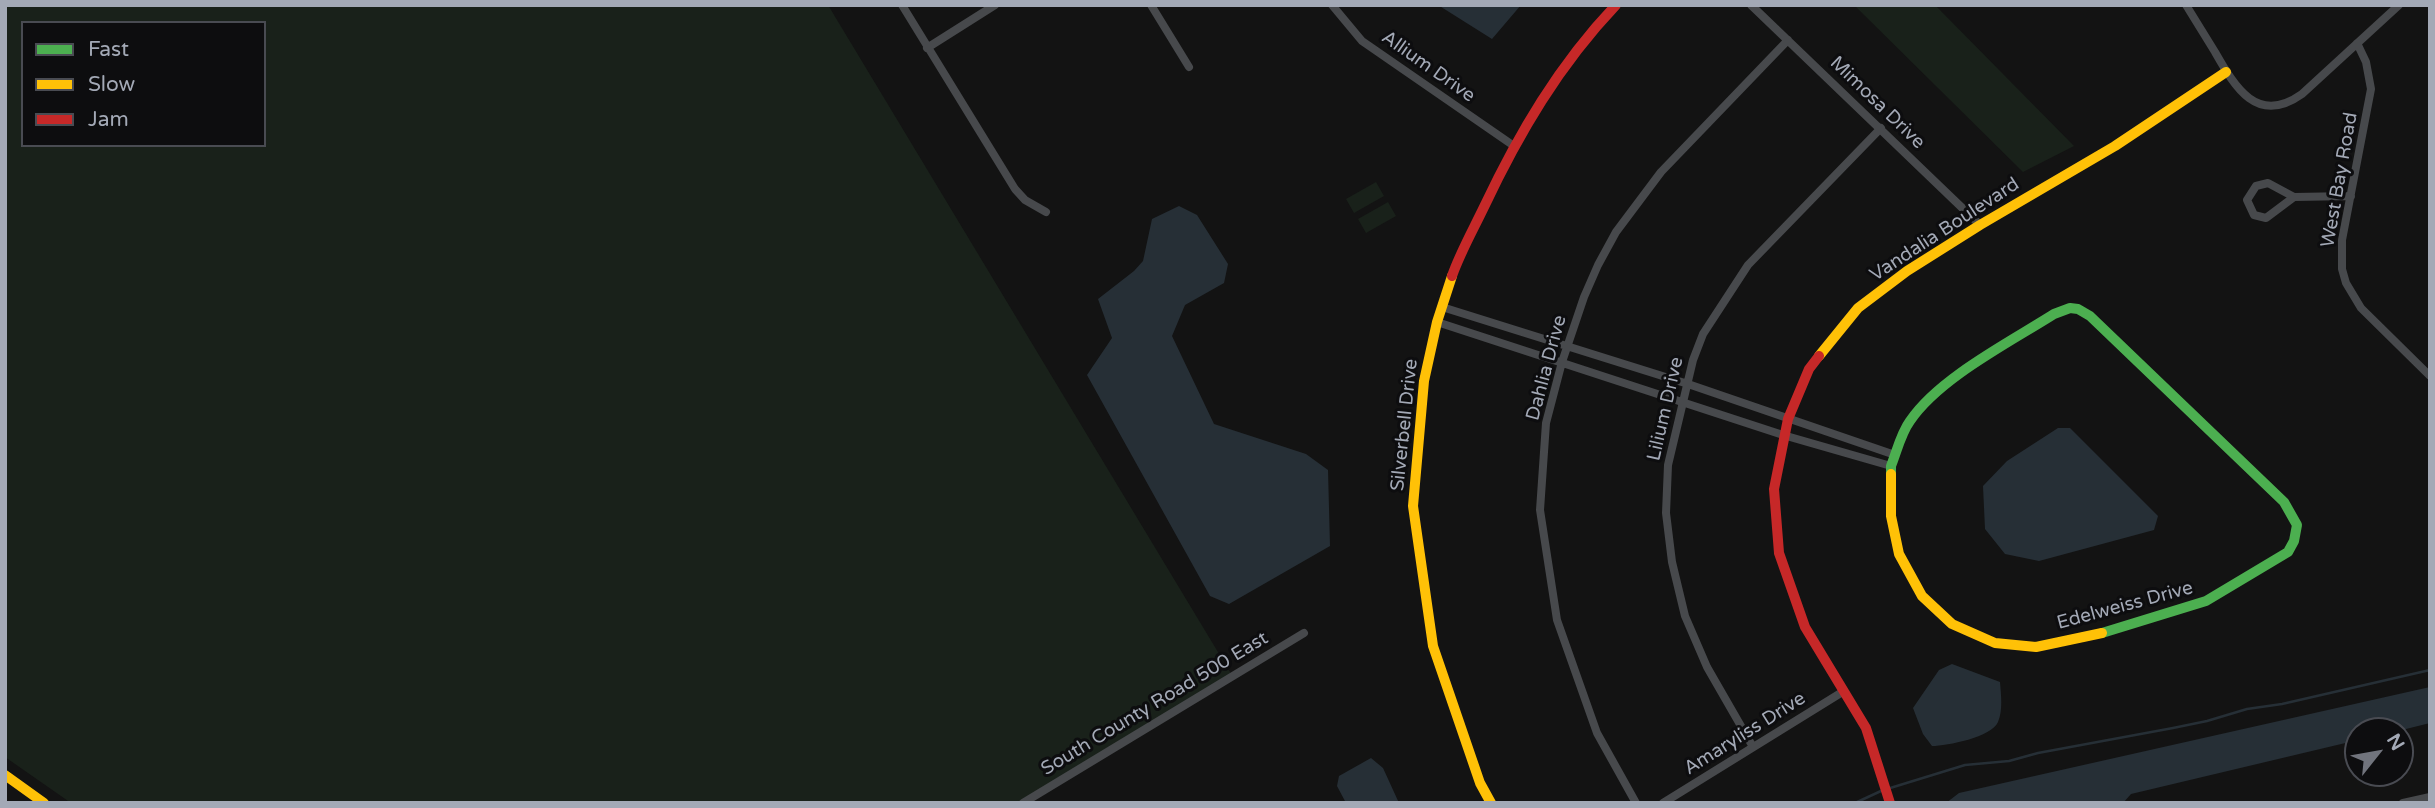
<!DOCTYPE html>
<html>
<head>
<meta charset="utf-8">
<style>
  body { margin:0 }
  #map { position:relative; width:2435px; height:808px; overflow:hidden; background:#131313; font-family:"Varela Round",sans-serif }
  canvas { display:block }
  .frame { position:absolute; inset:0; border:7px solid #a3a9b6; pointer-events:none }
  .legend { position:absolute; left:21px; top:21px; width:245px; height:126px; box-sizing:border-box; background:#0d0d0f; border:2px solid #494b52; margin:0; padding:9px 12px; list-style:none; font-size:21px; color:#a3a9b6 }
  .legend li { display:flex; align-items:center; gap:14px; height:35px }
  .legend b { width:35px; border:2px solid #494b52 }
  .north { position:absolute; left:2344px; top:717px; width:70px; height:70px; box-sizing:border-box; background:#0d0d0f; border:2px solid #494b52; border-radius:50%; rotate:59deg; font-size:19px; font-weight:700; line-height:28px; text-align:center; color:#a3a9b6 }
  .north::after { content:''; display:block; margin:auto; width:24px; height:32px; background:#71747d; clip-path:polygon(50% 0,100% 100%,50% 72%,0 100%) }
</style>
</head>
<body>
<div id="map">
<canvas width="2435" height="808"></canvas>
<div class="frame"></div>
<ul class="legend">
<li><b style="height:9px;background:#4caf50"></b>Fast</li>
<li><b style="height:9px;background:#ffc107"></b>Slow</li>
<li><b style="height:9px;background:#c62828"></b>Jam</li>
</ul>
<div class="north">N</div>
</div>
<script>
const g = document.querySelector('canvas').getContext('2d');
g.lineJoin = 'round';
function paint(path, color) {
  g.fillStyle = color;
  g.fill(path, 'evenodd');
}
function strokePath(path, color, width, dash) {
  g.strokeStyle = color;
  g.lineWidth = width;
  g.lineCap = dash ? 'butt' : 'round';
  g.setLineDash(dash || []);
  g.stroke(path);
}
function label(font, color, halo, rows, align = 'center') {
  g.font = font + ' "Varela Round",sans-serif';
  g.lineWidth = 6;
  g.setLineDash([]);
  g.textBaseline = 'middle';
  g.strokeStyle = halo;
  g.fillStyle = color;
  for (const [text, x, y, turn = 0] of rows) {
    g.save();
    g.translate(x, y);
    g.rotate((+turn || 0) * Math.PI / 180);
    g.textAlign = isNaN(turn) ? turn : align;
    if (halo) g.strokeText(text, 0, 0);
    g.fillText(text, 0, 0);
    g.restore();
  }
}
const green = new Path2D(`
  M 5,5 L 828,5 L 1233,677 L 1019,803 L 71,803 L 5,757 ZM 23,23 L 264,23 L 264,145 L 23,145 Z
  M 1854,5 L 1935,5 L 2074,146 L 2023,172 Z
  M 1376,182 L 1384,196 L 1354,213 L 1346,199 Z
  M 1388,202 L 1396,216 L 1366,233 L 1358,219 Z`);
const water = new Path2D(`
  M 1438,5 L 1521,5 L 1492,39 Z
  M 1179,206 L 1197,215 L 1228,264 L 1224,283 L 1185,305 L 1172,336 L 1214,424 L 1306,454 L 1328,470 L 1330,546 L 1229,604 L 1210,596 L 1087,375 L 1112,338 L 1098,299 L 1134,271 L 1143,261 L 1152,219 Z
  M 2058,428 L 2070,428 L 2158,516 L 2154,530 L 2039,561 L 2005,554 L 1985,529 L 1983,486 L 2007,461 Z
  M 1952,664 L 2000,682 C 2001,695 2003,710 1998,722 C 1992,737 1947,746 1932,746 L 1923,734 L 1913,708 L 1939,670 Z
  M 2430,687 L 2430,723 L 2398,731 L 2358,731 L 2358,740 L 2131,794 L 2123,803 L 1946,803 L 1959,793 Z
  M 1371,758 L 1383,768 L 1399,803 L 1346,803 L 1337,786 L 1339,776 Z`);
const stream = new Path2D(`
  M 1887,789 L 1965,765 L 2009,761 L 2038,753 L 2173,728 L 2207,721 L 2247,709 L 2282,704 L 2430,670
  M 1855,803 L 1881,791`);
const street = new Path2D(`
  M 902,5 L 1015,189 L 1025,200 L 1046,212
  M 1151,5 L 1189,67
  M 1332,5 L 1362,41 L 1514,146
  M 1751,5 L 1980,225
  M 2186,5 C 2196,21 2205,36 2215,52 C 2235,87 2257,126 2302,94 L 2399,5
  M 2357,43 L 2366,62 L 2371,89 L 2342,240 L 2342,269 L 2346,283 L 2361,308 L 2430,376
  M 927,48 L 995,5
  M 2294,197 L 2266,218 L 2254,215 L 2247,200 L 2256,186 L 2268,183 L 2294,197 L 2351,196
  M 1442,307 L 1688,384 L 1895,455
  M 1437,322 L 1783,435 L 1891,466
  M 1753,747 L 1707,667 L 1685,616 L 1672,562 L 1666,513 L 1668,465 L 1693,360 L 1703,334 L 1748,265 L 1881,128
  M 1023,803 L 1304,633
  M 1636,803 L 1597,733 L 1557,620 L 1540,510 L 1546,423 L 1562,362 L 1584,297 L 1598,265 L 1616,232 L 1661,172 L 1788,40
  M 1663,803 L 1844,691
  M 2403,803 L 2430,797`);
const fast = new Path2D(`
  M 2070,308 L 2078,309 L 2090,316 L 2284,502 L 2297,525 L 2294,541 L 2288,552 L 2206,601 L 2102,633
  M 1891,474 L 1891,466 C 1897,451 1901,433 1910,421 C 1939,378 2010,342 2054,314 L 2070,308`);
const slow = new Path2D(`
  M 1452,276 L 1437,322 L 1424,381 L 1413,506 L 1433,646 L 1480,783 L 1491,803
  M 1819,356 L 1858,308 L 1907,271 L 1980,225 L 2115,146 L 2226,72
  M 1891,474 L 1891,516 L 1899,554 L 1922,596 L 1952,624 L 1995,643 L 2036,647 L 2102,633
  M 5,775 L 44,803`);
const jam = new Path2D(`
  M 1452,276 C 1460,253 1473,230 1484,207 C 1519,133 1559,65 1616,5
  M 1819,356 L 1809,369 L 1788,419 L 1774,489 L 1779,553 L 1805,627 L 1866,728 L 1890,803`);
const streetNames = [
  ["Allium Drive",1428,67,35],
  ["Mimosa Drive",1877,103,44],
  ["West Bay Road",2340,180,-80],
  ["Vandalia Boulevard",1945,230,-33],
  ["Dahlia Drive",1547,368,-75],
  ["Lilium Drive",1666,409,-77],
  ["Silverbell Drive",1405,425,-84],
  ["Edelweiss Drive",2125,606,-15],
  ["South County Road 500 East",1155,704,-31],
  ["Amaryliss Drive",1745,734,-32]
];
paint(green, '#19211a');
paint(water, '#262f36');
strokePath(stream, '#262f36', 2.5);
strokePath(street, '#47494c', 8);
strokePath(fast, '#4caf50', 10);
strokePath(slow, '#ffc107', 10);
strokePath(jam, '#c62828', 10);
label('19px', '#a3a9b6', '#0d0d0f', streetNames);
</script>
</body>
</html>
